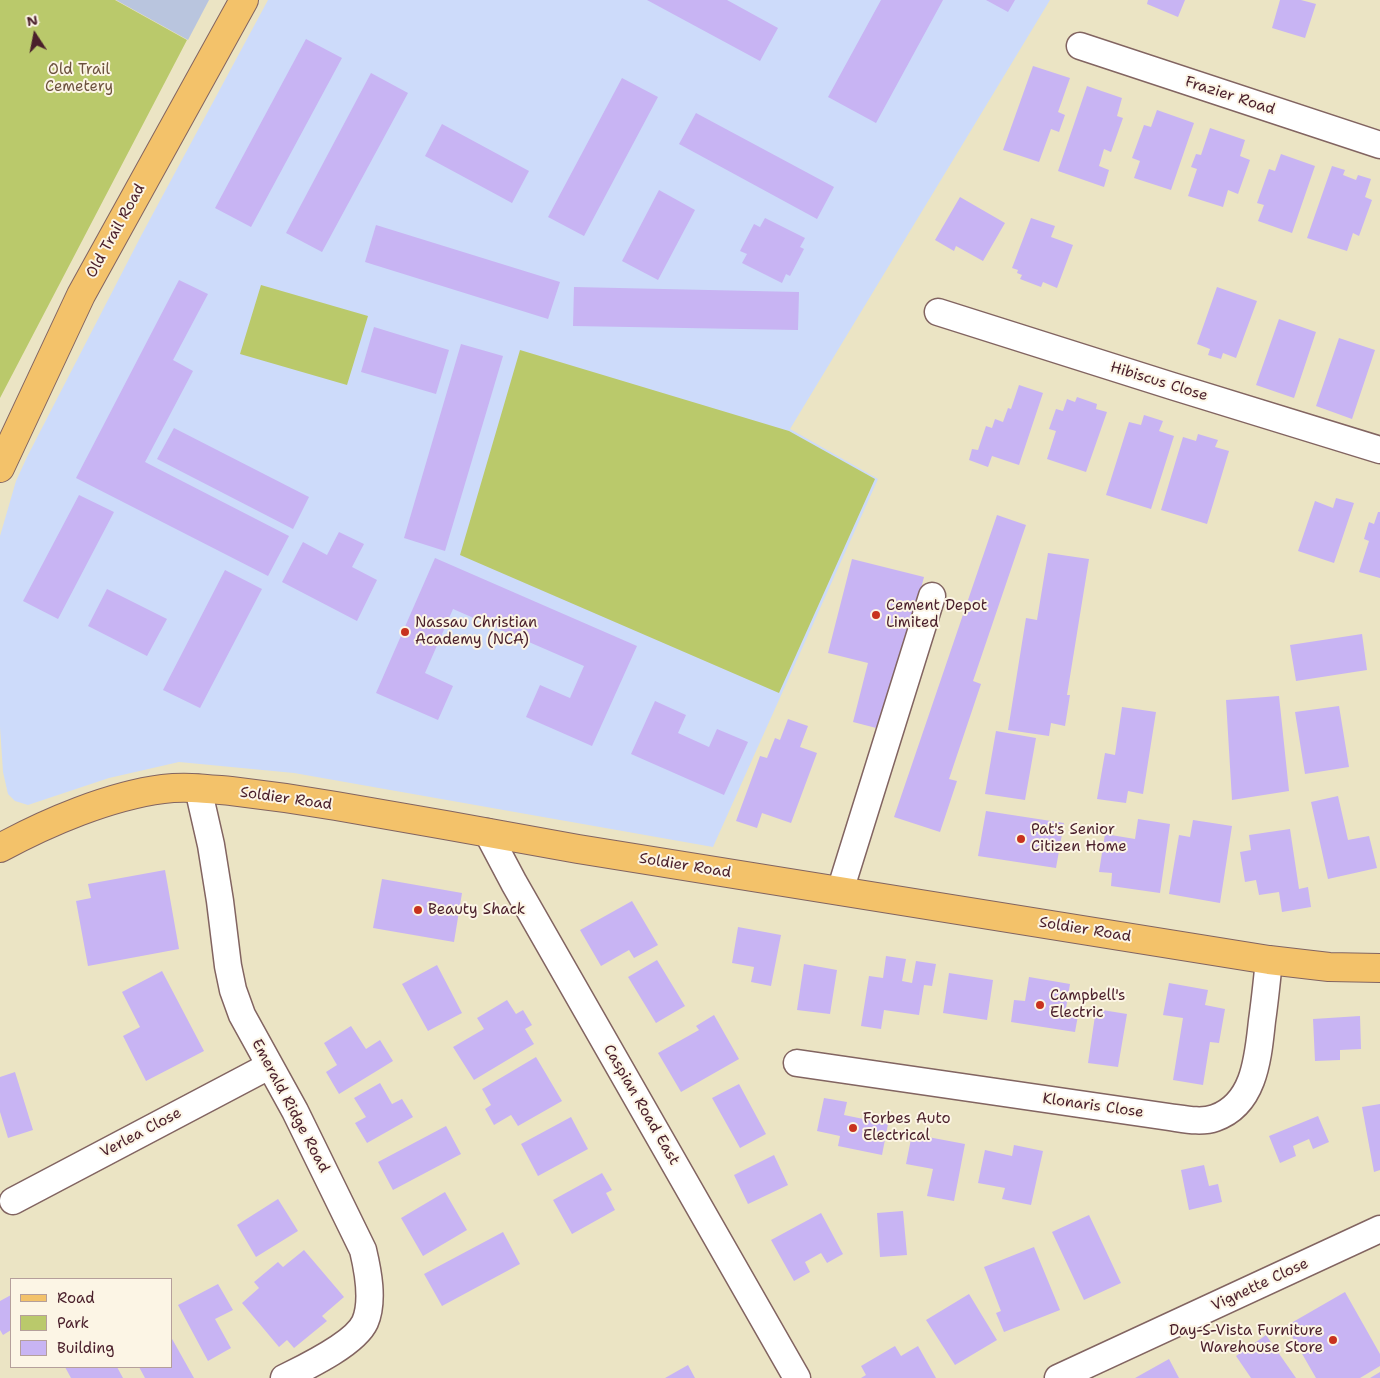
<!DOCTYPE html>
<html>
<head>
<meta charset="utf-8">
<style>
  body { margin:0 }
  #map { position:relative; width:1380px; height:1378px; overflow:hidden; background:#ebe4c4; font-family:"Shantell Sans",sans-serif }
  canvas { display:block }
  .legend { position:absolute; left:10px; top:1278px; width:162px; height:90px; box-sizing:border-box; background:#fcf5e5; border:1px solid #b59f9b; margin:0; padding:6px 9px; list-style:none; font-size:15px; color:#4a1f2b }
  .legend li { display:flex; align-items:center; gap:10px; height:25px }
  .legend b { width:25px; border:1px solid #b59f9b }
  .north { position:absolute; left:10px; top:10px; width:50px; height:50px; -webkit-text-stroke:4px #fcf5e5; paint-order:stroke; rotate:349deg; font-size:14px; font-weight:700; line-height:20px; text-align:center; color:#4a1f2b }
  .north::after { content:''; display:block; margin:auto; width:18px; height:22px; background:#4a1f2b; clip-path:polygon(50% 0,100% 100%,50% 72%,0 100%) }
</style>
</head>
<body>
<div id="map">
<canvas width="1380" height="1378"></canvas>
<ul class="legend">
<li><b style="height:6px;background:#f3c26a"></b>Road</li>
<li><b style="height:14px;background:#bac96b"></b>Park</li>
<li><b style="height:14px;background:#c8b4f3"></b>Building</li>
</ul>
<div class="north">N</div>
</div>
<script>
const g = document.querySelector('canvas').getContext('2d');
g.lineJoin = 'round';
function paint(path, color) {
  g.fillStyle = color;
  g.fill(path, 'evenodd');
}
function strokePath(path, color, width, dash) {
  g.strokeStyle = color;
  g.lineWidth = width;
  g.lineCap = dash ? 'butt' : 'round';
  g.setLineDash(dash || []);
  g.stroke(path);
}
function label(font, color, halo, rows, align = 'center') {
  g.font = font + ' "Shantell Sans",sans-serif';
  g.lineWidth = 4;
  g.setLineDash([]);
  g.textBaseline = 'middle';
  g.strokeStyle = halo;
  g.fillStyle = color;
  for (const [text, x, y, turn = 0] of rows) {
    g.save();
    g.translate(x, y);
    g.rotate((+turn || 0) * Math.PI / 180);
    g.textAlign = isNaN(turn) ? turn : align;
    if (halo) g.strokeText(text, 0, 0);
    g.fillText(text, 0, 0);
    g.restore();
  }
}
const built = new Path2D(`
  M 268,0 L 1050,0 L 790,429 L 878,479 L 713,847 L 294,773 L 179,762 L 109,778 L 28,805 L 15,801 L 8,794 L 3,772 L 0,727 L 0,536 L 16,481 L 27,457 L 142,234 Z`);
const industrial = new Path2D(`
  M 116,0 L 209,0 L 188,40 Z`);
const green = new Path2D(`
  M 0,0 L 115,0 L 187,40 L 0,398 Z
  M 261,285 L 368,316 L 347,385 L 240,354 Z
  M 520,350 L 789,431 L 875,479 L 779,693 L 460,555 Z`);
const building = new Path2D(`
  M 647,0 L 727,0 L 778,28 L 760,61 Z
  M 881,0 L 943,0 L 876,123 L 828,97 Z
  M 986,0 L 1015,0 L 1008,12 Z
  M 1148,0 L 1185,0 L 1178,17 L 1147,4 Z
  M 1280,0 L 1301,0 L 1316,4 L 1305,38 L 1272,28 Z
  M 306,39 L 342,58 L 251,227 L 215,208 Z
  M 1033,66 L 1070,78 L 1058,112 L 1065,115 L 1059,132 L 1051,129 L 1039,162 L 1003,150 Z
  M 371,73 L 408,93 L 322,252 L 286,233 Z
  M 622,78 L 658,97 L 584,236 L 548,217 Z
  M 1087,86 L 1122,98 L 1117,116 L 1123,118 L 1111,152 L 1104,149 L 1099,166 L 1109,170 L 1104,187 L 1058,171 Z
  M 1157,110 L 1194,123 L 1171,190 L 1134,178 L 1140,161 L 1132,158 L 1144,125 L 1151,127 Z
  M 696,113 L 834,187 L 817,219 L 679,144 Z
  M 442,124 L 529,171 L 512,203 L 425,156 Z
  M 1210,128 L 1245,140 L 1240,156 L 1250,160 L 1238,194 L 1228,190 L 1223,207 L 1188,196 L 1197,169 L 1191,167 L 1196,154 L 1201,155 Z
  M 1281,154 L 1315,166 L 1292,233 L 1258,221 L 1264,205 L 1257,203 L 1269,169 L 1275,171 Z
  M 1332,166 L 1345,170 L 1343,175 L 1356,180 L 1358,175 L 1371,179 L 1365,197 L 1372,200 L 1359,236 L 1353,233 L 1347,251 L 1307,238 Z
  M 659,190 L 695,210 L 658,280 L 622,261 Z
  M 960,197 L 1005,223 L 983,261 L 956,246 L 954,251 L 935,240 Z
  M 765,218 L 805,238 L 800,247 L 804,249 L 790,276 L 786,274 L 782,283 L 742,263 L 747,254 L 740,251 L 754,224 L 760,227 Z
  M 1031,218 L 1055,226 L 1051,237 L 1073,245 L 1057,288 L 1043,282 L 1041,287 L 1020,279 L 1022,275 L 1017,273 L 1018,270 L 1012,268 Z
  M 376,225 L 560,282 L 548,319 L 365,262 Z
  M 179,280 L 208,294 L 173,360 L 193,371 L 145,462 L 289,536 L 268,576 L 76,478 Z
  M 574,287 L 799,292 L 798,330 L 573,326 Z
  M 1217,287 L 1257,301 L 1236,358 L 1223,353 L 1221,359 L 1208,355 L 1210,349 L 1197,344 Z
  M 1279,319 L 1316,332 L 1294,398 L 1256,385 Z
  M 374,327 L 449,350 L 436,394 L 361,372 Z
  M 1339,338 L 1375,350 L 1352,419 L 1316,406 Z
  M 461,344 L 503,356 L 445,551 L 404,538 Z
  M 1019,385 L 1043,393 L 1019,465 L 992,456 L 988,467 L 969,460 L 972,449 L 978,450 L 986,426 L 992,428 L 995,419 L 1003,422 L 1008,408 L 1011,409 Z
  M 1077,397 L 1097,404 L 1096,409 L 1107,412 L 1086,472 L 1047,459 L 1056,431 L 1049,429 L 1056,409 L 1063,411 L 1067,399 L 1075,402 Z
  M 1144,415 L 1163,421 L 1159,431 L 1174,436 L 1151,509 L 1106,495 L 1129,422 L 1141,425 Z
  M 174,428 L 309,497 L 293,529 L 157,459 Z
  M 1198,434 L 1218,440 L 1215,447 L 1229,451 L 1207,524 L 1161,510 L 1183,437 L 1196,441 Z
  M 79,495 L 114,512 L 58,619 L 23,601 Z
  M 1336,498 L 1354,503 L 1334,563 L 1298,551 L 1315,501 L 1333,508 Z
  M 1378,512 L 1380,512 L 1380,578 L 1359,572 L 1369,541 L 1364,539 L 1369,522 L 1374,524 Z
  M 997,515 L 1026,525 L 973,681 L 981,684 L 949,779 L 957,781 L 940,832 L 894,817 Z
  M 339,532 L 364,544 L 352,567 L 377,580 L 357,621 L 282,582 L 303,542 L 327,555 Z
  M 1048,553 L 1089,559 L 1067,695 L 1070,695 L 1065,726 L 1051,723 L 1049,736 L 1008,730 L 1026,618 L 1037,620 Z
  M 435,558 L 637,646 L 592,746 L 526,717 L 540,685 L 570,698 L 584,666 L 453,609 L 425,673 L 453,686 L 438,720 L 376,693 Z
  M 852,559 L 924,577 L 884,730 L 853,722 L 868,663 L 828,653 Z
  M 225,570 L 262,589 L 200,708 L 163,690 Z
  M 107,589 L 167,619 L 147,656 L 88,626 Z
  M 1362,634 L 1367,670 L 1296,681 L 1290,645 Z
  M 1279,696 L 1289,791 L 1232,800 L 1226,700 Z
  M 655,701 L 686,715 L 678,733 L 709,747 L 717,729 L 748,742 L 724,795 L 631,754 Z
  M 1339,706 L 1349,767 L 1305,774 L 1295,712 Z
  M 1122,707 L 1156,712 L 1143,794 L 1128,791 L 1126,803 L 1097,799 L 1105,753 L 1115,755 Z
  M 788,719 L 808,726 L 800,747 L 817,753 L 791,823 L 762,813 L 757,828 L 736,821 L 760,756 L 767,758 L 775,738 L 780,740 Z
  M 996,731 L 1036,738 L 1025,800 L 985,794 Z
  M 1338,796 L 1348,840 L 1369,836 L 1377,868 L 1328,879 L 1311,802 Z
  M 986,811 L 1064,823 L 1056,868 L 978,856 Z
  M 1138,819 L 1170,824 L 1160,893 L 1111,886 L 1112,873 L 1099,872 L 1105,834 L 1135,839 Z
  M 1193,820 L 1232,826 L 1220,903 L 1169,894 L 1179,835 L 1190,837 Z
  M 1290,829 L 1299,889 L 1308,887 L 1311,907 L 1282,912 L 1279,892 L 1259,895 L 1256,880 L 1245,882 L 1240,852 L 1251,850 L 1249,835 Z
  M 165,870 L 179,949 L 88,966 L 76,901 L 91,898 L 88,884 Z
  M 382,879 L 462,893 L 454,942 L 373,928 Z
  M 632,901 L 658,945 L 634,958 L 629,950 L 601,966 L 580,930 Z
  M 738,927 L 781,935 L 771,986 L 751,982 L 754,967 L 732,963 Z
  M 886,956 L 906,959 L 902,981 L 912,983 L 916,961 L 936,964 L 932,986 L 924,985 L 919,1015 L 884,1010 L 881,1029 L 861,1026 L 869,976 L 883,978 Z
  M 657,960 L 685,1006 L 656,1023 L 628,977 Z
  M 804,964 L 837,970 L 830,1014 L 797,1010 Z
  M 437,965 L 462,1013 L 428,1031 L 402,984 Z
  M 162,971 L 204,1051 L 146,1081 L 123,1036 L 140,1027 L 122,992 Z
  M 949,973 L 993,980 L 987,1020 L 943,1013 Z
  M 1029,977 L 1070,984 L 1066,1008 L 1079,1010 L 1075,1032 L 1011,1022 L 1014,1000 L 1025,1001 Z
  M 1169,983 L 1208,990 L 1205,1005 L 1225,1009 L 1219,1043 L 1210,1042 L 1203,1085 L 1173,1080 L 1183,1018 L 1163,1015 Z
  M 507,1000 L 516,1014 L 523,1010 L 532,1025 L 525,1029 L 534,1044 L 474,1080 L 453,1047 L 484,1029 L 477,1018 Z
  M 1096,1009 L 1127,1014 L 1118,1067 L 1088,1063 Z
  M 714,1015 L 739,1059 L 681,1092 L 658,1053 L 699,1030 L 696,1026 Z
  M 1360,1016 L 1361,1049 L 1340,1050 L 1340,1060 L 1315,1061 L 1313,1019 Z
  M 351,1026 L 366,1049 L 380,1040 L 393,1061 L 339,1094 L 326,1072 L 337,1065 L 324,1043 Z
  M 536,1057 L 562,1101 L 518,1126 L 511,1115 L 494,1125 L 485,1109 L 491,1105 L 482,1089 Z
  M 15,1072 L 33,1130 L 8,1138 L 0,1112 L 0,1077 Z
  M 380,1083 L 392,1104 L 402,1099 L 413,1117 L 367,1143 L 355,1123 L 366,1117 L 354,1098 Z
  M 739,1084 L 766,1134 L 740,1148 L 712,1098 Z
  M 824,1098 L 847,1102 L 844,1115 L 888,1124 L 882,1155 L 838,1146 L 840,1136 L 817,1131 Z
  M 1380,1104 L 1380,1170 L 1374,1172 L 1362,1107 Z
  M 1318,1116 L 1329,1142 L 1313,1149 L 1309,1139 L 1293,1146 L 1296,1156 L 1280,1163 L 1269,1136 Z
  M 571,1117 L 588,1149 L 538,1176 L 521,1144 Z
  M 446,1126 L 461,1154 L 393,1190 L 378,1162 Z
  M 912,1134 L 965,1144 L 954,1201 L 927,1196 L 933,1169 L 906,1164 Z
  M 1014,1145 L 1043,1151 L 1031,1205 L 1002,1199 L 1005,1188 L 978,1183 L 985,1150 L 1012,1156 Z
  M 774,1155 L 788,1185 L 748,1204 L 734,1175 Z
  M 1204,1165 L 1209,1186 L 1218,1184 L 1222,1202 L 1189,1210 L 1181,1170 Z
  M 602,1173 L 612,1190 L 606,1193 L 615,1210 L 572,1234 L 553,1200 Z
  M 445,1192 L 467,1230 L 423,1256 L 401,1218 Z
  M 278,1199 L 298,1231 L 256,1257 L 237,1225 Z
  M 903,1211 L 907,1255 L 880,1257 L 877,1213 Z
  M 821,1213 L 843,1254 L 827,1263 L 821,1253 L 805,1262 L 810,1272 L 794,1281 L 771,1240 Z
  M 1089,1215 L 1121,1283 L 1084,1300 L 1052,1232 Z
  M 503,1232 L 520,1264 L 442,1306 L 424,1274 Z
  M 1034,1247 L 1060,1310 L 1004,1332 L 996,1313 L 1001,1311 L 984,1267 Z
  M 304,1250 L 344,1297 L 322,1316 L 327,1321 L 294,1348 L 287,1340 L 279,1347 L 242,1303 L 259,1288 L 254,1282 L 278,1262 L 283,1267 Z
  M 218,1284 L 233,1310 L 215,1319 L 231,1348 L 208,1361 L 178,1305 Z
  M 1345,1292 L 1380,1354 L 1380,1366 L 1360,1378 L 1316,1378 L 1286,1326 Z
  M 969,1294 L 997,1340 L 955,1365 L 926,1320 Z
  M 11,1295 L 11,1330 L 3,1335 L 0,1330 L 0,1301 Z
  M 1266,1335 L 1296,1378 L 1251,1378 L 1236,1356 Z
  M 171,1337 L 194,1378 L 145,1378 L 139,1367 L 171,1367 Z
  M 895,1346 L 901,1356 L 918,1346 L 936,1378 L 861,1378 L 866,1375 L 861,1366 Z
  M 1169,1359 L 1179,1378 L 1135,1378 Z
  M 688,1365 L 695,1378 L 665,1378 Z
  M 65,1367 L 117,1367 L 123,1378 L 71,1378 Z
  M 1380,1372 L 1380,1378 L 1370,1378 Z`);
const minor = new Path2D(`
  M 1080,46 L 1380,145
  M 938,312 L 1172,386 L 1380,450
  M 198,788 L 211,845 L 220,901 L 228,966 L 233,990 L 242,1015 L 295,1111 L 363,1250 C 368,1271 374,1301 365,1322 C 355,1344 306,1367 284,1378
  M 487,832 L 514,883 L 797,1378
  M 840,891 L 932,596
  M 797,1063 L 1169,1117 C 1184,1119 1201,1123 1215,1118 C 1255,1104 1258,1057 1262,1021 C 1265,1000 1267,980 1269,960
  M 13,1201 L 269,1066
  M 1058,1378 L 1380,1229`);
const major = new Path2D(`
  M 0,468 L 81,295 L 244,0
  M 0,848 C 48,822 109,796 163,789 C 186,786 208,789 231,791 C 266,795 301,800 336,806 C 417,820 497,834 578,849 L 1269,960 L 1329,967 L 1380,968`);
const markers = [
  [876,615,5,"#c8321e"],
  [405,632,5,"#c8321e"],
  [1021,839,5,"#c8321e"],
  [418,910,5,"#c8321e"],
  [1040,1005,5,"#c8321e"],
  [853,1128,5,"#c8321e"],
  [1333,1340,5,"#c8321e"]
];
const parkNames = [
  ["Old Trail",79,70],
  ["Cemetery",79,87]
];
const streetNames = [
  ["Frazier Road",1230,96,18],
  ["Old Trail Road",116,231,-61],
  ["Hibiscus Close",1159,382,17],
  ["Soldier Road",286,799,8],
  ["Soldier Road",685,866,9],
  ["Soldier Road",1085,930,9],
  ["Caspian Road East",641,1105,60],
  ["Emerald Ridge Road",290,1106,62],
  ["Klonaris Close",1093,1106,8],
  ["Verlea Close",141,1133,-28],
  ["Vignette Close",1260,1285,-25]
];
const poiNames = [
  ["Cement Depot",886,606],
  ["Limited",886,623],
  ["Nassau Christian",415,623],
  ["Academy (NCA)",415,640],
  ["Pat's Senior",1031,830],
  ["Citizen Home",1031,847],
  ["Beauty Shack",428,910],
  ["Campbell's",1050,996],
  ["Electric",1050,1013],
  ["Forbes Auto",863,1119],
  ["Electrical",863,1136],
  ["Day-S-Vista Furniture",1323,1331,"right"],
  ["Warehouse Store",1323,1348,"right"]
];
paint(built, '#cddbfa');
paint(industrial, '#b9c5de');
paint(green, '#bac96b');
paint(building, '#c8b4f3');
strokePath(minor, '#826461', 29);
strokePath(major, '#826461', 30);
strokePath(minor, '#fff', 26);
strokePath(major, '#f3c26a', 28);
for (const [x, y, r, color] of markers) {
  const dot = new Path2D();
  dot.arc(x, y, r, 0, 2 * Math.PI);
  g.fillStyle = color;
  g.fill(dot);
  strokePath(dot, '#fcf5e5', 2);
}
label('15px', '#6c523e', '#fcf5e5', parkNames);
label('15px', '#4a1f2b', '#fcf5e5', streetNames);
label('15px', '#4a1f2b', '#fcf5e5', poiNames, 'left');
</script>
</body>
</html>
